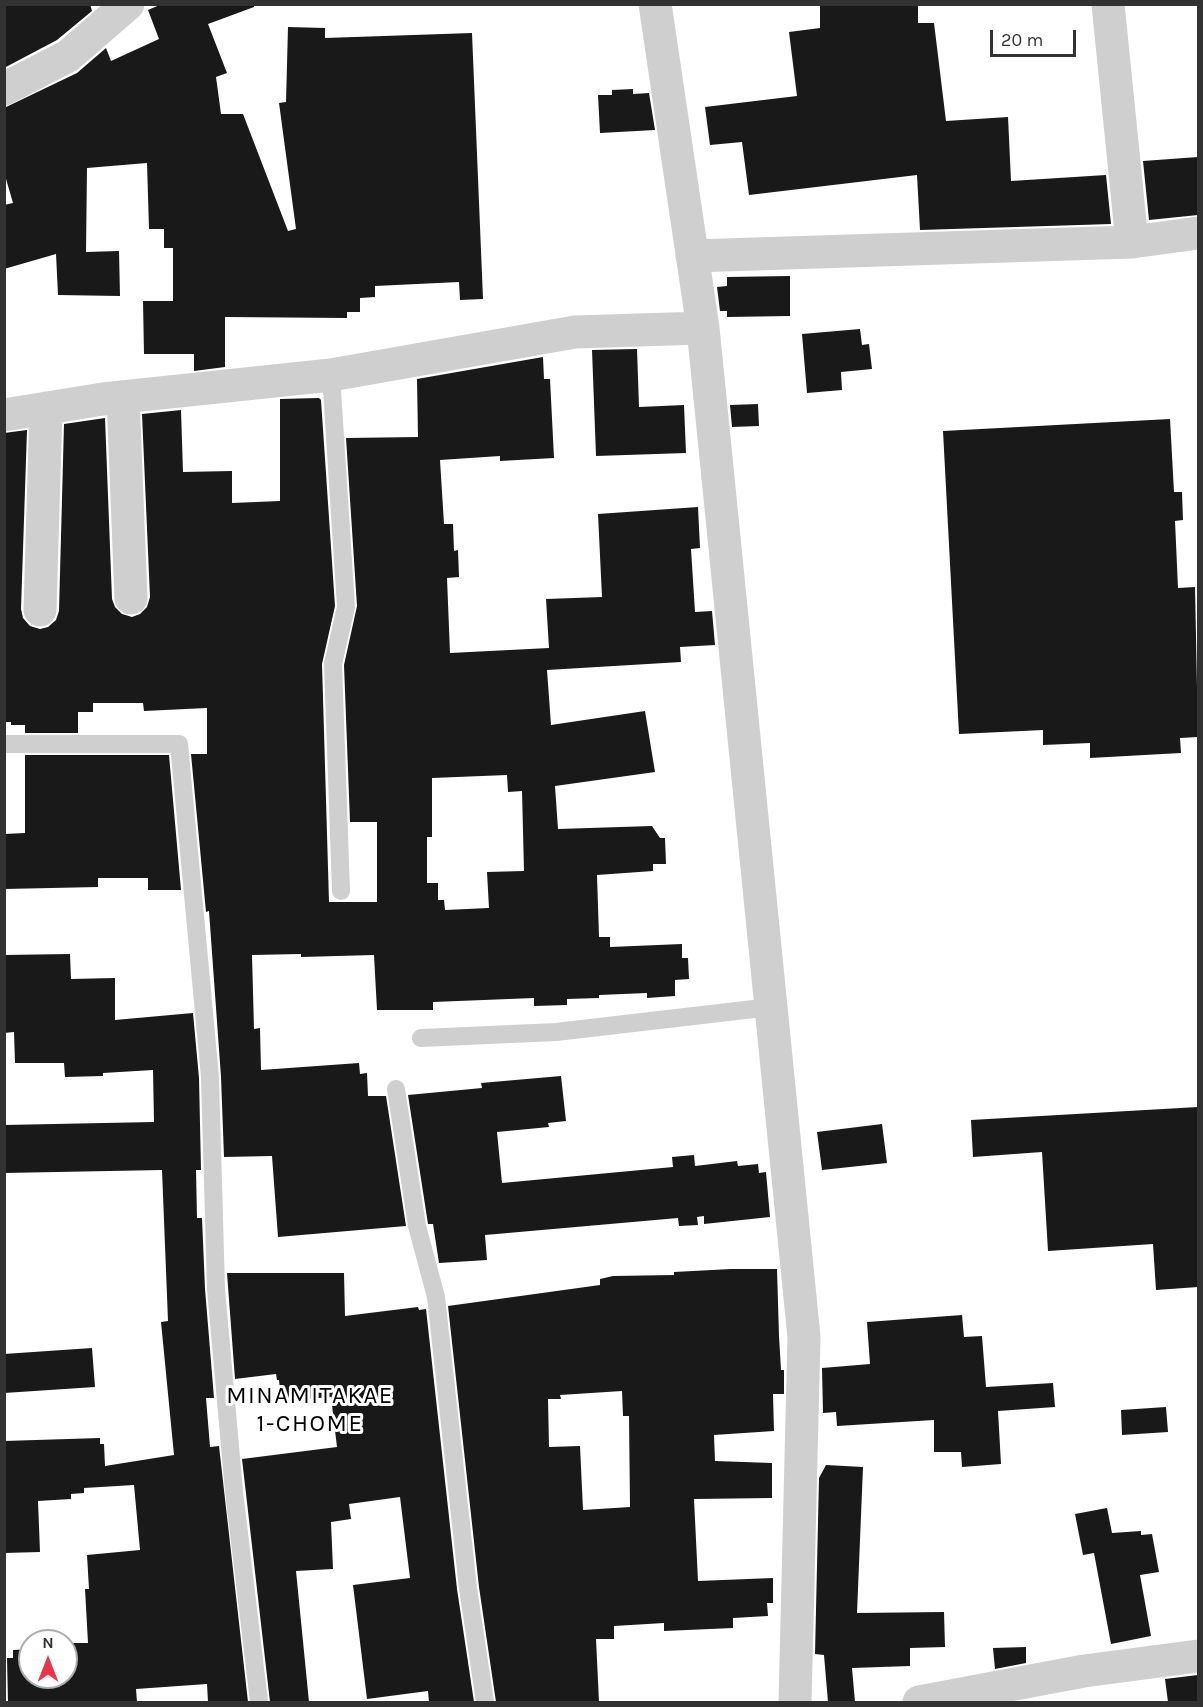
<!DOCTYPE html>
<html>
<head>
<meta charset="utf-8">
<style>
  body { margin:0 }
  #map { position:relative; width:1203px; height:1707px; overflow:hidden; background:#fff; font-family:Karla,sans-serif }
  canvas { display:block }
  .frame { position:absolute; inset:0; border:6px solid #323232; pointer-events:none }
  .north { position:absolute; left:18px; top:1629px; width:60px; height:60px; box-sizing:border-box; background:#fff; border:2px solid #adadad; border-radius:50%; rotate:0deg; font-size:16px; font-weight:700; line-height:24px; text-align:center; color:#323232 }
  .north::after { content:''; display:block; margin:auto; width:21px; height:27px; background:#e9344a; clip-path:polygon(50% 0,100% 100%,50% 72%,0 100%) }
  .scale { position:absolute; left:990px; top:30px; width:86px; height:27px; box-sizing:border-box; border:3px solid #323232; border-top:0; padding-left:8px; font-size:18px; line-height:21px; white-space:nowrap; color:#323232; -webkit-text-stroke:4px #fff; paint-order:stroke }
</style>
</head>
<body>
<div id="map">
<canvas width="1203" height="1707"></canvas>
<div class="frame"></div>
<div class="north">N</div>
<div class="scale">20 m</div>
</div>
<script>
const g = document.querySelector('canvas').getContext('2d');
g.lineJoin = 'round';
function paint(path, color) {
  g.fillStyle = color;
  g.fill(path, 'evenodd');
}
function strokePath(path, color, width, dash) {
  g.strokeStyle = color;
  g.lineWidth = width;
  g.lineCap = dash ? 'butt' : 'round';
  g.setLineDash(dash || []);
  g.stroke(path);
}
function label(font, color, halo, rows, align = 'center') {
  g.font = font + ' Karla,sans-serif';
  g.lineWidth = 6;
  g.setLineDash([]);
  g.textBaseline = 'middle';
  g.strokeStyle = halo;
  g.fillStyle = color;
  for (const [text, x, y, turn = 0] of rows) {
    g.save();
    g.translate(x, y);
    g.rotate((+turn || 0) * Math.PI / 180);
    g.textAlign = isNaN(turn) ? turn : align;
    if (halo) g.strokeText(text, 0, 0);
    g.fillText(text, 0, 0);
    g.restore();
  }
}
const building = new Path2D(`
  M 4,4 L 90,4 L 92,11 L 57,40 L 4,68 Z
  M 162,4 L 254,4 L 254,7 L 208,24 L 227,73 L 216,77 L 221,114 L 243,114 L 288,231 L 296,229 L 279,103 L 286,102 L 288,27 L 325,28 L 325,38 L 472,33 L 483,299 L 460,300 L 459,282 L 375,286 L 375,297 L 360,298 L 360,312 L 347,312 L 347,318 L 225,317 L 225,367 L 194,371 L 194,354 L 144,354 L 143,301 L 173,301 L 173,248 L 164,248 L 164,229 L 149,229 L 147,163 L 87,168 L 86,252 L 119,251 L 120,296 L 58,295 L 56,254 L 4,269 L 4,205 L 13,203 L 4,172 L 4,108 L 77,73 L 106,48 L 111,61 L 159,39 L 148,10 Z
  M 820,4 L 918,4 L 918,23 L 934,23 L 946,121 L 1008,117 L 1011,181 L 1106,175 L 1111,224 L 920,230 L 917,175 L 749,195 L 742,142 L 710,145 L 705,107 L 797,96 L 789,32 L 820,28 Z
  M 633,89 L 633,94 L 649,93 L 655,130 L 600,133 L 598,95 L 612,95 L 612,90 Z
  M 1198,157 L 1198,215 L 1149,220 L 1143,161 Z
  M 790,276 L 790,316 L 727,317 L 727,311 L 720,311 L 717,287 L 727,286 L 727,277 Z
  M 860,329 L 862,345 L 869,344 L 872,369 L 841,372 L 842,390 L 807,393 L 802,334 Z
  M 637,349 L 639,407 L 684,405 L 686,453 L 596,456 L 592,350 Z
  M 543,357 L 544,379 L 550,379 L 554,458 L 500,461 L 500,456 L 440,460 L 444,524 L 453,524 L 454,551 L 458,550 L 459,577 L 447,578 L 450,653 L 549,648 L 546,599 L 602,597 L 598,514 L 698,507 L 700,548 L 691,549 L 695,612 L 712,611 L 715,645 L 680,647 L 681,662 L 547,670 L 551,725 L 645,711 L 655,772 L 555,786 L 558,829 L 652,826 L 660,838 L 665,838 L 666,864 L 653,864 L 653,871 L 597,875 L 599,937 L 610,937 L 610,947 L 682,944 L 682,958 L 688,958 L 689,979 L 675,980 L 675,996 L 647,998 L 647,993 L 599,995 L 599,998 L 567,999 L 567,1005 L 534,1006 L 534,998 L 433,1002 L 433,1010 L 377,1010 L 374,955 L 301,957 L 301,954 L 252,955 L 254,1029 L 260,1028 L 261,1070 L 359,1063 L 360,1074 L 367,1073 L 368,1096 L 386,1096 L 406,1226 L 278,1237 L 272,1156 L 224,1157 L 221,1077 L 209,911 L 206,912 L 191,754 L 207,754 L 207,708 L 144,711 L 143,703 L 93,703 L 93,712 L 78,712 L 78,733 L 25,733 L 25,725 L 11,725 L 11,722 L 5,722 L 4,433 L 27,430 L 21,609 L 23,618 L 30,626 L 40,629 L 48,627 L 56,620 L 59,611 L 64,424 L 105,418 L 112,599 L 115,607 L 122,614 L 132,617 L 140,614 L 147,607 L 150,597 L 142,414 L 181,410 L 183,472 L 232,471 L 232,503 L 280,501 L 280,399 L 319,398 L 321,400 L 335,606 L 322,664 L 329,902 L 377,902 L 377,822 L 350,822 L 344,665 L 357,606 L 346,438 L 418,437 L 417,379 ZM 507,775 L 508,792 L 522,791 L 524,871 L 487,872 L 489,908 L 445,910 L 444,900 L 438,900 L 438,883 L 427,883 L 427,837 L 432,837 L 432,778 Z
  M 758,404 L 759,426 L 732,427 L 730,405 Z
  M 1170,419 L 1174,492 L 1182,492 L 1183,520 L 1175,521 L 1178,588 L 1195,587 L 1198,737 L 1180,738 L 1181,753 L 1090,758 L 1090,743 L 1043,745 L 1043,730 L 959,734 L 943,431 Z
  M 25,755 L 169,755 L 181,890 L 148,890 L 148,878 L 98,878 L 98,887 L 4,889 L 4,834 L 25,833 Z
  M 70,954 L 71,979 L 115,978 L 115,1020 L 193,1013 L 199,1078 L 201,1170 L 196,1170 L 197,1218 L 202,1218 L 205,1289 L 214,1398 L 206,1398 L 210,1447 L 219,1446 L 248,1702 L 208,1702 L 207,1684 L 136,1689 L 137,1702 L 8,1702 L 7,1658 L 13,1658 L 13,1650 L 30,1649 L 30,1677 L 66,1677 L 66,1643 L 88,1643 L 85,1589 L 89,1589 L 87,1555 L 140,1550 L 134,1485 L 84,1488 L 84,1493 L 71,1494 L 71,1499 L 38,1501 L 40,1552 L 4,1553 L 4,1441 L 100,1438 L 100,1444 L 104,1444 L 105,1466 L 174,1455 L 161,1322 L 168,1321 L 162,1170 L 4,1173 L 4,1125 L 154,1122 L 153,1070 L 103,1073 L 103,1076 L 65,1077 L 64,1063 L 15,1063 L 14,1032 L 4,1033 L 4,955 Z
  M 561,1076 L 566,1121 L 548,1123 L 549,1127 L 497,1132 L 502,1183 L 673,1167 L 672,1157 L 694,1155 L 695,1166 L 737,1161 L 738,1166 L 758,1164 L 759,1173 L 766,1172 L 770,1217 L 704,1224 L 704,1216 L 697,1217 L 698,1225 L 679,1226 L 678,1218 L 485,1235 L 487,1260 L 439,1263 L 433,1224 L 428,1224 L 408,1095 L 482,1088 L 481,1083 Z
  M 1198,1107 L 1198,1287 L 1156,1290 L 1153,1244 L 1048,1251 L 1042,1152 L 973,1157 L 971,1120 Z
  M 882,1124 L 887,1163 L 822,1170 L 817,1132 Z
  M 731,1269 L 777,1269 L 779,1336 L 781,1370 L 784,1370 L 784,1394 L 773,1394 L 774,1431 L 714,1435 L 715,1461 L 772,1463 L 772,1498 L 694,1499 L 698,1581 L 773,1578 L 773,1603 L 767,1603 L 768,1616 L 733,1618 L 733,1628 L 664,1631 L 664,1623 L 614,1626 L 614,1639 L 596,1639 L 599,1702 L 496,1702 L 479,1587 L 448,1306 L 600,1285 L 600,1279 L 613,1276 L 674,1275 L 674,1272 ZM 622,1391 L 623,1416 L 629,1416 L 630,1507 L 583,1510 L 580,1446 L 549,1447 L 548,1399 L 561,1399 L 560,1395 Z
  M 227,1273 L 344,1273 L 345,1316 L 418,1307 L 419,1310 L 426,1309 L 457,1589 L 474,1702 L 429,1702 L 428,1691 L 367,1699 L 353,1585 L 410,1578 L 400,1497 L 349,1504 L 351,1519 L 331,1522 L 333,1569 L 296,1571 L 309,1702 L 270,1702 L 242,1459 L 337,1447 L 331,1397 L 281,1401 L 279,1380 L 277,1380 L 276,1374 L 235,1379 Z
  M 962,1315 L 964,1337 L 982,1336 L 986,1387 L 1053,1383 L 1055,1407 L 998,1411 L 1001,1464 L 962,1467 L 961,1452 L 934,1452 L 934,1420 L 837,1426 L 836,1412 L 823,1413 L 822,1368 L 870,1364 L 867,1322 Z
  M 92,1348 L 95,1387 L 4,1393 L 4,1354 Z
  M 1166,1407 L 1168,1432 L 1122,1435 L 1121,1410 Z
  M 826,1465 L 863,1467 L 857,1613 L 944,1612 L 945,1647 L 910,1648 L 910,1666 L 852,1668 L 855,1702 L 828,1702 L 824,1655 L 815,1654 L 819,1478 Z
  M 1107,1508 L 1112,1533 L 1141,1531 L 1141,1535 L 1152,1534 L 1159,1572 L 1140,1575 L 1151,1636 L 1111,1644 L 1094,1553 L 1083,1555 L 1075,1514 Z
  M 1026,1647 L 1026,1663 L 995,1669 L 993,1648 Z
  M 1198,1675 L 1198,1702 L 1168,1702 L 1165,1679 Z`);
const lane = new Path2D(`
  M 331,375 L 346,607 L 333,664 L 341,891
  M 4,744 L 179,744 L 210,1077 L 216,1289 L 234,1491 L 259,1702
  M 421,1038 L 556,1032 L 771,1007
  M 396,1089 L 417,1226 L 436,1297 L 468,1588 L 485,1702`);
const street = new Path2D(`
  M 655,4 L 703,328 L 804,1337 L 795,1702
  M 1108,4 L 1132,242
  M 4,89 L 68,56 L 128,4
  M 692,256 L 1132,242 L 1198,233
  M 123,397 L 131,598
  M 4,415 L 103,399 L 331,375 L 575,332 L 703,328
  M 40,610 L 46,408
  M 919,1702 L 1084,1671 L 1198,1656`);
const neighbourhoodNames = [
  ["MINAMITAKAE",310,1396],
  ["1-CHOME",310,1424]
];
paint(building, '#191919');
strokePath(lane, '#cfcfcf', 18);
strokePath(street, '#cfcfcf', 33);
g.letterSpacing = '1.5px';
label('24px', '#000', '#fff', neighbourhoodNames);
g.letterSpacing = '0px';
</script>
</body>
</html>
